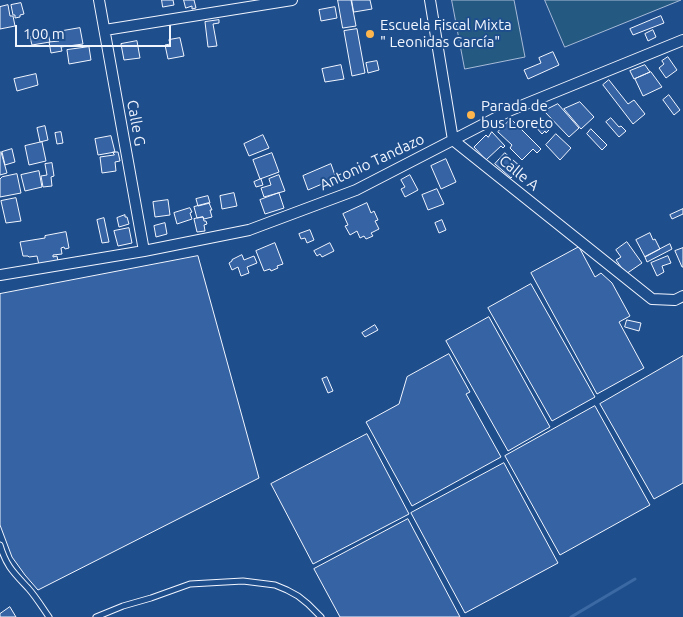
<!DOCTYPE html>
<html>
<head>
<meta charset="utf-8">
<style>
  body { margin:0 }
  #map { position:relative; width:683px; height:617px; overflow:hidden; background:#1f4e8c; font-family:Ubuntu,sans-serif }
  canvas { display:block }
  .scale { position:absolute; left:15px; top:25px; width:156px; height:22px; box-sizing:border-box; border:2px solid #f2f6ff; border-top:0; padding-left:6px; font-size:15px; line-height:18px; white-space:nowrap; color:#f2f6ff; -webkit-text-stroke:4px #1f4e8c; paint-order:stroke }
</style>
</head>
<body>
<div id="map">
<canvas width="683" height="617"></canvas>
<div class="scale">100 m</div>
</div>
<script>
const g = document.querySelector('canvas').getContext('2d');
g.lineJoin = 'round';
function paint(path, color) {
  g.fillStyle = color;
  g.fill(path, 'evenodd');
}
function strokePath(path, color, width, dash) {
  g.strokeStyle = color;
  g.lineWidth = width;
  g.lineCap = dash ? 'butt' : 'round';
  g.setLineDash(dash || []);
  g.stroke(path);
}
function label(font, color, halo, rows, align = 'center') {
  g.font = font + ' Ubuntu,sans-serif';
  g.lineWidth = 4;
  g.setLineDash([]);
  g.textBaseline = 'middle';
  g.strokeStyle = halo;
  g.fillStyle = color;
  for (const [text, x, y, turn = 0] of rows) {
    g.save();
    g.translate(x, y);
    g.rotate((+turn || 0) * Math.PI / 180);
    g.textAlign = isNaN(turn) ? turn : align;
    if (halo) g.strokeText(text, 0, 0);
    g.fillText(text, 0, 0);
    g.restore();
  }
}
const green = new Path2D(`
  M 452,0 L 514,0 L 525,57 L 465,69 Z
  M 545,0 L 681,0 L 565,47 Z`);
const stream = new Path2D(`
  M 571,617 L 635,579`);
const building = new Path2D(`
  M 162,0 L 173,0 L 174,5 L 163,7 Z
  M 184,0 L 194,0 L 196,8 L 192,9 L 192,6 L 186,8 Z
  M 338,0 L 351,0 L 356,26 L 343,28 Z
  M 352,0 L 370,0 L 372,9 L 354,12 Z
  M 21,3 L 24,14 L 20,15 L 20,17 L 15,18 L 15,15 L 13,15 L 11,5 Z
  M 8,5 L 10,16 L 13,16 L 15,26 L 0,29 L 0,7 Z
  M 335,7 L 337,18 L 321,21 L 319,10 Z
  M 661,16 L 664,23 L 633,35 L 630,29 Z
  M 219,20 L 219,23 L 213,24 L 217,46 L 208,47 L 205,22 Z
  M 80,28 L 83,44 L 61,47 L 62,51 L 51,53 L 49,42 L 59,41 L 57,32 Z
  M 357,29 L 365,73 L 352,76 L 344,31 Z
  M 653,30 L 656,37 L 648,41 L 645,34 Z
  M 48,33 L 50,42 L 32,45 L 30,37 Z
  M 180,38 L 184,56 L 168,59 L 165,45 L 170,44 L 169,40 Z
  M 137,41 L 140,58 L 124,60 L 121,44 Z
  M 89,47 L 91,60 L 69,64 L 67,50 Z
  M 553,52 L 559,65 L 528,79 L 524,70 L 541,63 L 539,58 Z
  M 668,57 L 677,70 L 666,78 L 659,68 L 664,64 L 662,61 Z
  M 377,61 L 379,70 L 368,73 L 366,63 Z
  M 341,65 L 344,79 L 325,82 L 322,69 Z
  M 645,65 L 650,72 L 634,79 L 630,71 Z
  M 651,72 L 662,87 L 643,96 L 635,79 Z
  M 36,74 L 38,85 L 17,91 L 14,79 Z
  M 609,80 L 628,104 L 634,100 L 645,114 L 633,124 L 603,85 Z
  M 669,95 L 680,110 L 674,115 L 663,100 Z
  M 580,102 L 594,117 L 581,129 L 564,109 Z
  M 558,104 L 579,128 L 569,137 L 544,111 Z
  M 542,118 L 549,127 L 548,128 L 549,130 L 546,133 L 545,131 L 542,134 L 534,125 Z
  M 611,118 L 619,127 L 621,126 L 626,131 L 619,137 L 606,122 Z
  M 511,119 L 541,149 L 537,153 L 533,149 L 522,160 L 510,148 L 512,145 L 498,132 Z
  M 45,126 L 48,140 L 40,142 L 37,128 Z
  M 591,129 L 607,145 L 602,150 L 587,134 Z
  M 61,132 L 63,143 L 57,144 L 55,133 Z
  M 492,132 L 505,146 L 503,148 L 501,146 L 486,160 L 474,147 L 486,135 L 488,137 Z
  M 556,134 L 571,148 L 560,160 L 546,145 Z
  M 263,135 L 269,148 L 249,156 L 244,144 Z
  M 111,136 L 115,152 L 98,155 L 95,139 Z
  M 42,142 L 46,161 L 29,165 L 25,146 Z
  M 12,149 L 15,162 L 5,165 L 2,152 Z
  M 1,152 L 7,173 L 0,175 L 0,153 Z
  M 113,152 L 118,152 L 120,161 L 115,162 L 116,171 L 102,173 L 100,157 L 114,155 Z
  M 272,153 L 279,172 L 260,179 L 253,160 Z
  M 505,153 L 521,167 L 511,178 L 495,164 Z
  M 446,159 L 456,182 L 441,189 L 431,166 Z
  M 52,163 L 54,176 L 51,177 L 52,186 L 43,187 L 41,176 L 47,175 L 45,164 Z
  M 331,164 L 336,178 L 308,190 L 303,176 Z
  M 39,171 L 42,187 L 25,191 L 21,175 Z
  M 17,174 L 21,193 L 0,197 L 0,179 L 2,177 Z
  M 279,175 L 285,191 L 264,197 L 261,188 L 271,185 L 269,179 Z
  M 410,175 L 418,190 L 405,197 L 401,189 L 405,187 L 401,180 Z
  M 261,179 L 263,185 L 256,187 L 254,182 Z
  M 437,189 L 444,204 L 428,210 L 422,195 Z
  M 234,193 L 237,206 L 222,209 L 220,196 Z
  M 279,193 L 284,208 L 265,214 L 260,200 Z
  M 208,196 L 210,203 L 198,206 L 196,199 Z
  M 16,198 L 21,221 L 6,223 L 1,201 Z
  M 168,200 L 170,215 L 155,217 L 153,202 Z
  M 209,203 L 212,210 L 210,210 L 212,217 L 204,219 L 203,217 L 197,218 L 194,207 Z
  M 367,203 L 371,213 L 374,211 L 378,220 L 375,221 L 379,229 L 371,233 L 373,236 L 366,239 L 364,236 L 360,238 L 357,231 L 350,235 L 345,226 L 348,225 L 343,214 Z
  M 190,208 L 192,212 L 190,213 L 192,219 L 177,224 L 174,213 Z
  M 683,209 L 683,214 L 672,219 L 670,215 Z
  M 125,215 L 125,217 L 127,217 L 129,224 L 119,227 L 117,218 Z
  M 203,217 L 204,221 L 206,221 L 207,224 L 204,225 L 205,231 L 197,232 L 194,219 Z
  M 104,218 L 109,242 L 102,243 L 97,220 Z
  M 442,220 L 446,230 L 439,233 L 435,223 Z
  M 165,223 L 167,234 L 156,237 L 154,226 Z
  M 129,228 L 132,243 L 118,246 L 114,231 Z
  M 310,230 L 314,240 L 307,243 L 305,238 L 301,239 L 299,234 Z
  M 66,232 L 69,248 L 65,249 L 64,247 L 61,248 L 62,254 L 53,255 L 53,257 L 57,256 L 58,261 L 39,265 L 37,256 L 29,257 L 28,256 L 23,256 L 20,242 L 45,238 L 45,236 Z
  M 650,233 L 653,240 L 655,239 L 660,249 L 645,257 L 636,240 Z
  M 627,242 L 642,263 L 626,274 L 616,260 L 621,257 L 616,250 Z
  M 275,243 L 283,264 L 277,266 L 278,268 L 271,271 L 270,269 L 264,271 L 256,251 Z
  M 330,243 L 334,251 L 322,257 L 320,254 L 317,256 L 314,251 Z
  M 670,244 L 672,249 L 647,262 L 645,257 Z
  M 579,247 L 595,277 L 601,273 L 612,283 L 630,316 L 619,322 L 644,368 L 597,394 L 531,273 Z
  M 683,248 L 683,267 L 682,267 L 675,251 Z
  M 242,255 L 244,260 L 254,256 L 257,263 L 247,267 L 249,273 L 241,276 L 238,267 L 232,270 L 229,263 L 232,261 L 232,260 Z
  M 198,256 L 259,478 L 38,590 L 25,575 L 12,557 L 0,525 L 0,294 Z
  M 668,256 L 671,263 L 662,266 L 664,272 L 657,276 L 651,263 Z
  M 531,284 L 595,397 L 552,421 L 488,308 Z
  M 489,317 L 550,427 L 508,451 L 446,341 Z
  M 627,320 L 641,323 L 639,331 L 625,327 Z
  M 375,325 L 378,330 L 365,337 L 362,333 Z
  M 449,354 L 470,392 L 466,394 L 501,457 L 412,506 L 366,422 L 399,404 L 407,377 Z
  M 683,356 L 683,483 L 654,499 L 600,404 Z
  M 327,377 L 333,391 L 328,393 L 322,379 Z
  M 595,406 L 650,505 L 560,555 L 505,456 Z
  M 367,434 L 409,514 L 313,564 L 271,484 Z
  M 504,463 L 558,563 L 465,613 L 411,513 Z
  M 408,519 L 460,617 L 340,617 L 314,569 Z
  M 10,607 L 16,617 L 0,617 L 0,614 Z`);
const service = new Path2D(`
  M 0,545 C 6,566 14,573 28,588 C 36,597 42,607 49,617
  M 96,617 L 123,606 L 151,598 L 190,584 L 243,581 L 275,585 L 287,590 L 298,596 L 308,604 L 321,617`);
const minor = new Path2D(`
  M 99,0 L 144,251
  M 430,0 L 453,140 L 652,299 L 675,300 L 683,296
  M 105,30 L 292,0
  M 0,275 L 144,251 L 249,230 L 356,190 L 511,110 L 683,40`);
const markers = [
  [370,34,5,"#ffb74d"],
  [471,115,5,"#ffb74d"]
];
const poiNames = [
  ["Escuela Fiscal Mixta",380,25],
  ["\" Leonidas García\"",380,42],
  ["Parada de",481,106],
  ["bus Loreto",481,123]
];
const streetNames = [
  ["Calle G",136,123,80],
  ["Antonio Tandazo",372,162,-25],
  ["Calle A",519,173,39]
];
paint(green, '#245a82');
strokePath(green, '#a8bbd7', 1);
strokePath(stream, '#3b69a3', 3);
paint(building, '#3563a3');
strokePath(building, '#f2f6ff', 1);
strokePath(service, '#f2f6ff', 7);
strokePath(minor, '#f2f6ff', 12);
strokePath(service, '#1f4e8c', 5);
strokePath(minor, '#1f4e8c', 10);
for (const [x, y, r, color] of markers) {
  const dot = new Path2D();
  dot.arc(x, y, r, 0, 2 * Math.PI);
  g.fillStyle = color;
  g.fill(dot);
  strokePath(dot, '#1f4e8c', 2);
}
label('15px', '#f2f6ff', '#1f4e8c', poiNames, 'left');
label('15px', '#f2f6ff', '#1f4e8c', streetNames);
</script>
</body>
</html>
